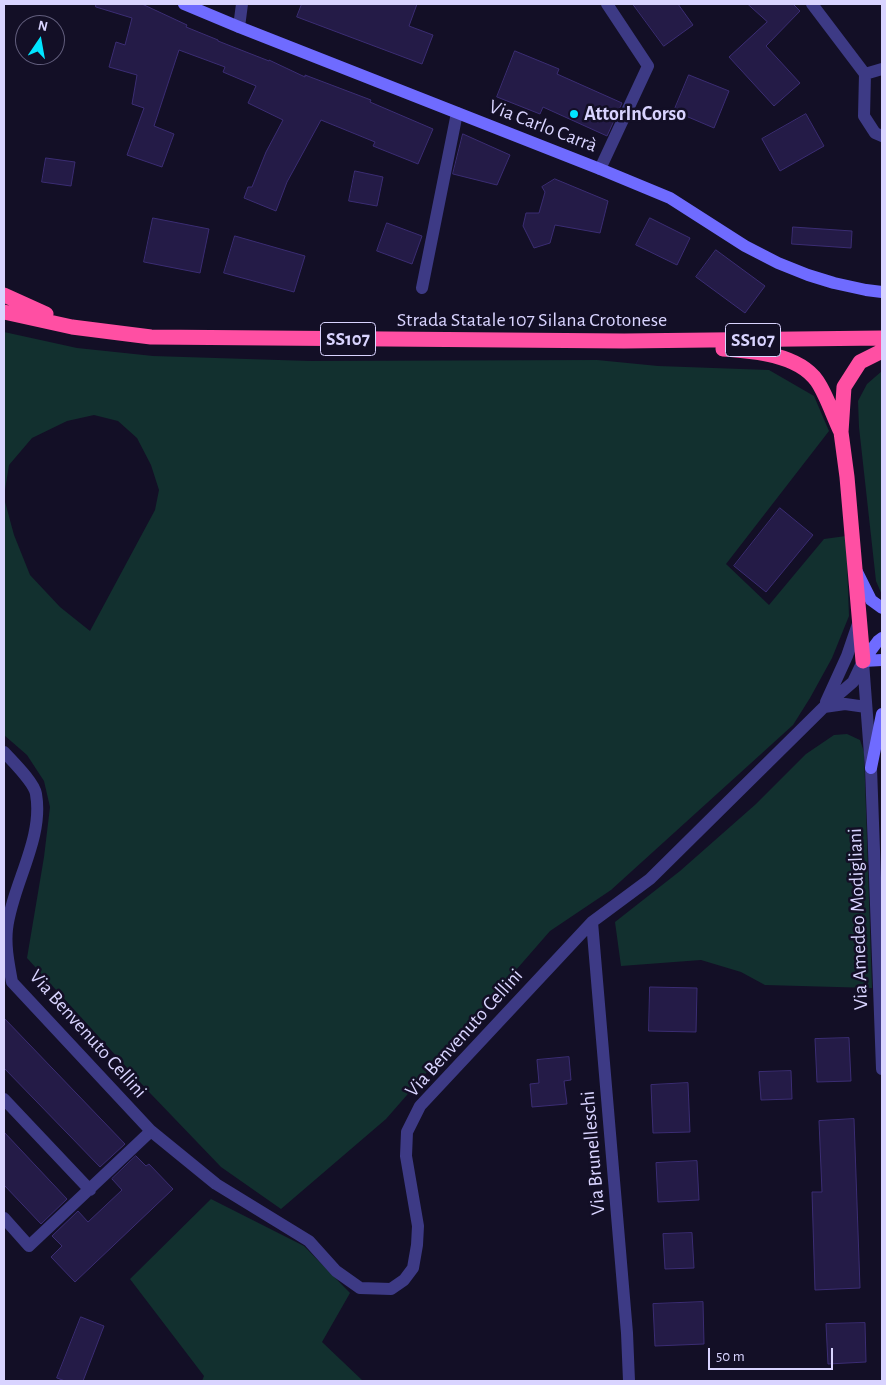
<!DOCTYPE html>
<html>
<head>
<meta charset="utf-8">
<style>
  body { margin:0 }
  #map { position:relative; width:886px; height:1385px; overflow:hidden; background:#130f26; font-family:"Alegreya Sans",sans-serif }
  canvas { display:block }
  .frame { position:absolute; inset:0; border:5px solid #d9d4ff; pointer-events:none }
  .north { position:absolute; left:15px; top:15px; width:50px; height:50px; box-sizing:border-box; background:#130f26; border:1px solid #625e7d; border-radius:50%; rotate:12deg; font-size:14px; font-weight:700; line-height:20px; text-align:center; color:#d9d4ff }
  .north::after { content:''; display:block; margin:auto; width:18px; height:22px; background:#00e5ff; clip-path:polygon(50% 0,100% 100%,50% 72%,0 100%) }
  .scale { position:absolute; left:708px; top:1348px; width:125px; height:22px; box-sizing:border-box; border:2px solid #d9d4ff; border-top:0; padding-left:6px; font-size:15px; line-height:18px; white-space:nowrap; color:#d9d4ff; -webkit-text-stroke:4px #130f26; paint-order:stroke }
</style>
</head>
<body>
<div id="map">
<canvas width="886" height="1385"></canvas>
<div class="frame"></div>
<div class="north">N</div>
<div class="scale">50 m</div>
</div>
<script>
const g = document.querySelector('canvas').getContext('2d');
g.lineJoin = 'round';
function paint(path, color) {
  g.fillStyle = color;
  g.fill(path, 'evenodd');
}
function strokePath(path, color, width, dash) {
  g.strokeStyle = color;
  g.lineWidth = width;
  g.lineCap = dash ? 'butt' : 'round';
  g.setLineDash(dash || []);
  g.stroke(path);
}
function label(font, color, halo, rows, align = 'center') {
  g.font = font + ' "Alegreya Sans",sans-serif';
  g.lineWidth = 5;
  g.setLineDash([]);
  g.textBaseline = 'middle';
  g.strokeStyle = halo;
  g.fillStyle = color;
  for (const [text, x, y, turn = 0] of rows) {
    g.save();
    g.translate(x, y);
    g.rotate((+turn || 0) * Math.PI / 180);
    g.textAlign = isNaN(turn) ? turn : align;
    if (halo) g.strokeText(text, 0, 0);
    g.fillText(text, 0, 0);
    g.restore();
  }
}
const green = new Path2D(`
  M 4,332 L 77,348 L 153,356 L 310,361 L 597,360 L 658,366 L 769,370 L 814,396 L 829,431 L 726,564 L 769,605 L 824,539 L 846,536 L 849,616 L 832,658 L 810,698 L 793,725 L 611,890 L 550,931 L 386,1119 L 281,1209 L 221,1167 L 150,1093 L 27,958 L 44,857 L 50,807 L 44,781 L 27,755 L 4,735 L 4,498 L 14,535 L 30,575 L 60,607 L 90,631 L 155,510 L 159,490 L 151,465 L 137,438 L 118,421 L 94,415 L 67,421 L 32,438 L 9,465 L 4,496 Z
  M 882,371 L 882,595 L 876,581 L 859,427 L 858,401 L 867,384 Z
  M 847,734 L 860,740 L 864,752 L 872,988 L 765,985 L 741,972 L 701,960 L 621,966 L 615,922 L 680,871 L 756,804 L 806,754 L 834,735 Z
  M 211,1199 L 304,1246 L 350,1293 L 322,1342 L 363,1381 L 202,1381 L 204,1376 L 130,1279 Z`);
const building = new Path2D(`
  M 96,4 L 142,4 L 187,25 L 186,27 L 218,40 L 218,41 L 269,61 L 269,60 L 305,77 L 305,75 L 371,100 L 370,102 L 433,129 L 418,164 L 373,146 L 375,142 L 321,120 L 287,182 L 276,211 L 244,198 L 248,187 L 252,187 L 266,152 L 283,120 L 248,103 L 256,86 L 223,72 L 225,67 L 179,50 L 154,126 L 174,134 L 162,167 L 127,155 L 144,108 L 132,104 L 137,75 L 109,67 L 116,42 L 125,45 L 132,18 L 96,7 Z
  M 302,4 L 417,4 L 409,26 L 433,35 L 422,64 L 297,17 Z
  M 633,4 L 678,4 L 693,25 L 664,46 Z
  M 748,4 L 793,4 L 800,11 L 766,46 L 800,83 L 774,106 L 729,57 L 767,22 Z
  M 515,51 L 559,69 L 557,74 L 622,103 L 607,136 L 543,107 L 540,114 L 497,97 Z
  M 689,75 L 729,91 L 714,128 L 674,111 Z
  M 806,114 L 824,146 L 780,171 L 762,139 Z
  M 463,134 L 510,155 L 497,185 L 453,174 Z
  M 46,158 L 75,162 L 71,186 L 42,182 Z
  M 355,171 L 383,177 L 377,206 L 349,201 Z
  M 555,179 L 608,201 L 600,233 L 555,225 L 550,243 L 534,248 L 523,226 L 526,213 L 539,213 L 545,192 L 542,187 Z
  M 153,218 L 209,229 L 200,273 L 144,262 Z
  M 650,218 L 690,238 L 677,265 L 636,245 Z
  M 387,223 L 422,236 L 412,264 L 377,251 Z
  M 793,227 L 852,231 L 851,248 L 792,244 Z
  M 235,236 L 305,256 L 294,292 L 224,273 Z
  M 716,250 L 765,286 L 745,313 L 696,277 Z
  M 780,508 L 813,535 L 766,592 L 734,566 Z
  M 650,987 L 697,988 L 696,1032 L 649,1031 Z
  M 4,1018 L 125,1144 L 100,1167 L 4,1068 Z
  M 849,1038 L 851,1081 L 817,1082 L 815,1039 Z
  M 569,1057 L 571,1080 L 564,1081 L 567,1104 L 532,1107 L 530,1084 L 539,1083 L 537,1060 Z
  M 791,1071 L 792,1099 L 761,1100 L 759,1072 Z
  M 688,1083 L 690,1132 L 653,1133 L 651,1085 Z
  M 854,1119 L 860,1288 L 815,1290 L 812,1192 L 822,1192 L 819,1121 Z
  M 4,1132 L 67,1199 L 41,1224 L 4,1185 Z
  M 136,1156 L 146,1166 L 149,1164 L 173,1189 L 75,1282 L 51,1257 L 62,1246 L 52,1236 L 78,1211 L 88,1222 L 122,1190 L 112,1179 Z
  M 697,1161 L 699,1200 L 658,1202 L 656,1163 Z
  M 692,1233 L 694,1268 L 665,1269 L 663,1234 Z
  M 703,1302 L 704,1344 L 655,1346 L 653,1304 Z
  M 81,1317 L 104,1326 L 83,1381 L 65,1381 L 57,1378 Z
  M 865,1323 L 866,1362 L 828,1364 L 826,1324 Z`);
const street = new Path2D(`
  M 812,4 L 865,74 L 864,116 L 875,133 L 882,136
  M 239,27 L 242,4
  M 865,74 L 882,69
  M 600,169 L 648,66 L 607,4
  M 422,288 L 457,113
  M 863,662 L 871,768 L 882,1069
  M 826,702 L 847,656 L 859,621
  M 824,707 L 845,704 L 866,707
  M 4,752 C 12,761 34,782 36,794 C 44,839 12,885 7,929 C 5,947 9,965 12,982 L 151,1131 L 216,1184 L 309,1241 L 336,1271 L 360,1288 L 391,1289 L 404,1280 L 413,1268 L 417,1245 L 418,1226 L 406,1156 L 407,1132 L 420,1106 L 592,922 L 650,879 L 824,707 L 853,682 L 863,661
  M 592,922 L 627,1333 L 629,1381
  M 4,1099 L 90,1190
  M 4,1218 L 29,1246 L 151,1131`);
const secondary = new Path2D(`
  M 184,4 L 239,27 L 600,169 L 670,198 L 745,246 L 778,263 L 808,275 L 834,283 L 866,290 L 882,292
  M 857,572 L 871,600 L 882,608
  M 863,661 L 878,641 L 882,638
  M 863,661 L 882,660
  M 871,768 L 882,714`);
const highway = new Path2D(`
  M 4,295 L 46,314
  M 4,312 L 72,327 L 151,337 L 624,341 L 882,338
  M 723,349 C 753,351 798,354 817,381 C 826,394 833,415 840,430
  M 863,661 L 847,477 L 841,432 L 844,387 L 860,362 L 882,351`);
const markers = [
  [574,114,5,"#00e5ff"]
];
const shields = [
  [348,339,55],
  [753,340,55]
];
const shieldNames = [
  ["SS107",348,339],
  ["SS107",753,340]
];
const poiNames = [
  ["AttorInCorso",584,114]
];
const streetNames = [
  ["Via Carlo Carrà",543,126,21],
  ["Strada Statale 107 Silana Crotonese",532,320],
  ["Via Amedeo Modigliani",858,919,-92],
  ["Via Benvenuto Cellini",464,1033,-48],
  ["Via Benvenuto Cellini",88,1034,48],
  ["Via Brunelleschi",593,1153,-95]
];
paint(green, '#12302f');
paint(building, '#241b47');
strokePath(building, '#3b2d73', 1);
strokePath(street, '#3d3a85', 12);
strokePath(secondary, '#6f6bff', 12);
strokePath(highway, '#ff4fa3', 15);
for (const [x, y, r, color] of markers) {
  const dot = new Path2D();
  dot.arc(x, y, r, 0, 2 * Math.PI);
  g.fillStyle = color;
  g.fill(dot);
  strokePath(dot, '#130f26', 2);
}
for (const [x, y, w] of shields) {
  const box = new Path2D();
  box.roundRect(x - w / 2, y - 16.5, w, 33, 4);
  g.fillStyle = '#130f26';
  g.fill(box);
  strokePath(box, '#d9d4ff', 1);
}
label('bold 19px', '#d9d4ff', null, shieldNames);
label('bold 20px', '#d9d4ff', '#130f26', poiNames, 'left');
label('20px', '#d9d4ff', '#130f26', streetNames);
</script>
</body>
</html>
